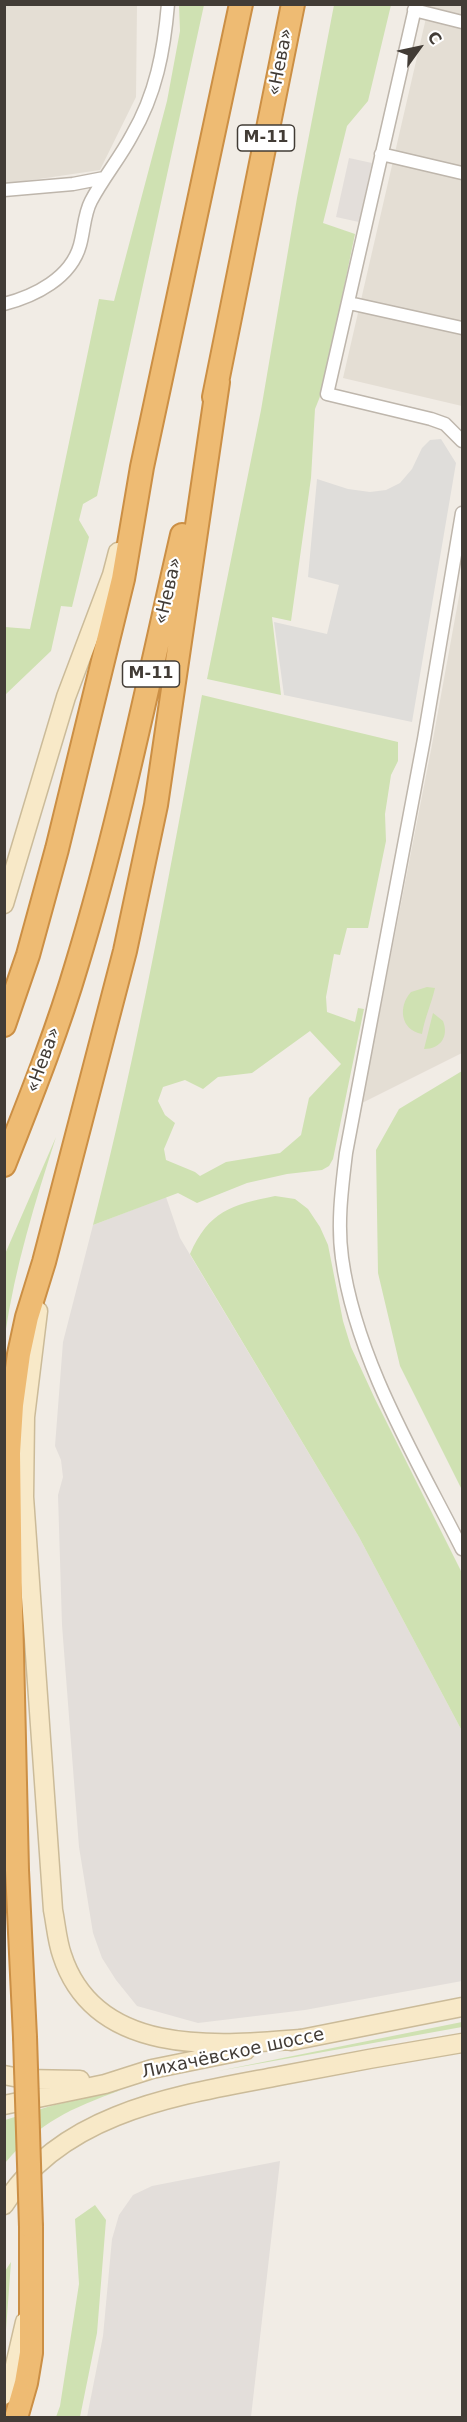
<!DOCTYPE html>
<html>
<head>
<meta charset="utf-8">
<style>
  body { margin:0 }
  #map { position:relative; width:467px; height:2422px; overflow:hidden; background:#f1ece5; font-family:"DejaVu Sans",sans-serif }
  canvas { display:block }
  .frame { position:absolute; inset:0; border:6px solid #423c36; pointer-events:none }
  .north { position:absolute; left:389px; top:18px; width:60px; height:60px; -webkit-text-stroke:4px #fff; paint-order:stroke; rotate:57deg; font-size:16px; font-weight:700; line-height:24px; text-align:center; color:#423c36 }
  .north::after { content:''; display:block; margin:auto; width:21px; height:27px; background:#423c36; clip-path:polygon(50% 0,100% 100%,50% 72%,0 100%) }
</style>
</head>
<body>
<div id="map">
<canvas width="467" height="2422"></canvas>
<div class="frame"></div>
<div class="north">С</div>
</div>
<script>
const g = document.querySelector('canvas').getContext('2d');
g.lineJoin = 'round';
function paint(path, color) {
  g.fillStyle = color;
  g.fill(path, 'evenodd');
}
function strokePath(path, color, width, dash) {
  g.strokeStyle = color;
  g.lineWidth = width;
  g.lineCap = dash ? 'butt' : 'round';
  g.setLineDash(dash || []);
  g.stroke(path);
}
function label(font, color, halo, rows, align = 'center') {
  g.font = font + ' "DejaVu Sans",sans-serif';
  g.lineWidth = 4.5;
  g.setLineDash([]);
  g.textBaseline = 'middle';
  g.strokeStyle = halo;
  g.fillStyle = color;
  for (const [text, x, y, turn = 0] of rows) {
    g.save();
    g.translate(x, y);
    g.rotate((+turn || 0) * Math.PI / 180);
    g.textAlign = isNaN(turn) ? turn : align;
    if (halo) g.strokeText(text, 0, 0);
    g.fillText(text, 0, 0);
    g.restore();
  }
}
const residential = new Path2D(`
  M 4,5 L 137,5 L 136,97 L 100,170 L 5,184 Z
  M 429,5 L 462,5 L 462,406 L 343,378 Z
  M 462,580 L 462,1053 L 362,1103 L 431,750 Z`);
const industrial = new Path2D(`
  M 349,158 L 372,163 L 359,222 L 336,217 Z
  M 166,1197 L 180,1238 L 359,1537 L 462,1731 L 462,1981 L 305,2010 L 198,2023 L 137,2006 L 116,1980 L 102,1958 L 93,1933 L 79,1847 L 62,1625 L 58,1495 L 63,1477 L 61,1460 L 55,1446 L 63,1342 L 93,1225 Z
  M 280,2161 L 251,2417 L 87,2417 L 103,2336 L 112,2239 L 119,2215 L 133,2195 L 152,2186 Z`);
const green = new Path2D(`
  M 179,5 L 204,5 L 97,496 L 83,504 L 79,520 L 89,537 L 72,607 L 61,606 L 51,651 L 5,695 L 5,627 L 30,629 L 99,299 L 114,301 L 167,101 L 180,31 Z
  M 334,5 L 391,5 L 368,101 L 347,126 L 323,223 L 355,234 L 323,389 L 315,409 L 311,478 L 291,621 L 272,617 L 281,695 L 207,679 L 261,410 L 297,198 Z
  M 202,695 L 398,742 L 398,761 L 391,775 L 385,814 L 386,841 L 368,928 L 347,928 L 340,955 L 334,954 L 326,997 L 327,1012 L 355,1022 L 358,1008 L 364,1009 L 333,1159 L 329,1166 L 322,1170 L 287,1174 L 247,1183 L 197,1203 L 178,1193 L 93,1225 C 138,1050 170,872 202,695 ZM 310,1031 L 341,1064 L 309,1098 L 301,1135 L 280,1153 L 226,1162 L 200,1176 L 195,1172 L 166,1160 L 164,1149 L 175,1123 L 165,1115 L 158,1101 L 163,1087 L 185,1080 L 203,1089 L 218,1077 L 252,1073 Z
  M 427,987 L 435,988 C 431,1005 425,1017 422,1034 C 400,1030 398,1006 411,992 Z
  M 433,1013 L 443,1021 C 449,1036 441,1049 424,1049 Z
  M 462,1071 L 462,1490 L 400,1366 L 378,1273 L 376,1150 L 399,1109 Z
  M 56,1137 C 35,1202 15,1267 5,1335 L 5,1254 Z
  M 275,1196 L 295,1199 L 308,1209 L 320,1227 L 328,1245 L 343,1321 L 351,1347 L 375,1399 L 462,1573 L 462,1731 L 359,1537 L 190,1254 C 209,1211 231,1205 275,1196 Z
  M 462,2022 L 462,2027 L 218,2071 Z
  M 121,2090 C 70,2109 41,2121 5,2163 L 5,2120 L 54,2105 Z
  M 95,2205 L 106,2220 L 97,2333 L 80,2417 L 56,2417 L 60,2406 L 79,2284 L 75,2219 Z
  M 11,2262 L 5,2343 L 5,2271 Z`);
const parking = new Path2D(`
  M 441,439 L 456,463 L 412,722 L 284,695 L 274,622 L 327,634 L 339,585 L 308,577 L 317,479 L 348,489 L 370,492 L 386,490 L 400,483 L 412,469 L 422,448 L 430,440 Z`);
const street = new Path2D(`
  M 416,4 L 327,394 L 431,419 L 445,424 L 462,441
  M 414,10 L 462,22
  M 381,154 L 462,173
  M 4,190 L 73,184 L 104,178
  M 349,303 L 462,328
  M 4,304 C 35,296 71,278 80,245 C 84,231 84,214 91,201 C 103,178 120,158 132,135 C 156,94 164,51 168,4
  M 462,513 L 424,739 L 346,1153 C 342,1187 337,1223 342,1258 C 356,1360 416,1458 462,1549`);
const secondary = new Path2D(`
  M 4,904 L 66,697 L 112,575 L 118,552
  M 38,1311 L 25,1417 L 24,1497 L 53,1910 C 56,1925 57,1941 62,1955 C 95,2057 216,2046 300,2039
  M 291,2041 L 462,2007
  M 4,2075 L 24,2079 L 80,2080
  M 4,2105 L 105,2084 L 152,2069 L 246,2050
  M 4,2205 C 62,2111 180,2095 279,2076 C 340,2064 401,2053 462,2043
  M 4,2395 L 13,2374 L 25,2322`);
const highway = new Path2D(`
  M 214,397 L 293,4
  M 4,1025 L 28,955 L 57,849 L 123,579 L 142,467 L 241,4
  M 4,1165 C 30,1099 57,1032 77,964 C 120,823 149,678 182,535
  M 25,2037 L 17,1870 L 11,1609 L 9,1453 L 12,1405 L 19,1354 L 27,1317 L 44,1262 L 125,951 L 156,805 L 218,382
  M 16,2418 L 26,2383 L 31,2353 L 31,2227`);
const highwayBridge = new Path2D(`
  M 25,2037 L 31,2227`);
const shields = [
  [266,138,57],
  [151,674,57]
];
const shieldNames = [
  ["М-11",266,138],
  ["М-11",151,674]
];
const streetNames = [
  ["«Нева»",281,62,-79],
  ["«Нева»",169,591,-77],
  ["«Нева»",44,1060,-70],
  ["Лихачёвское шоссе",233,2054,-12]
];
paint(residential, '#e4ded4');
paint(industrial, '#e3deda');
paint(green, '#cfe1b2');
paint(parking, '#dfddda');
strokePath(street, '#beb6ac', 15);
strokePath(secondary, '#cbbb99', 21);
strokePath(highway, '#cb8f45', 26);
strokePath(street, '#fff', 12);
strokePath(secondary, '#f8e9c8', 18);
strokePath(highway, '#eebb73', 22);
strokePath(highwayBridge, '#cb8f45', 26, []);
strokePath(highwayBridge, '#eebb73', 22);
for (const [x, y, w] of shields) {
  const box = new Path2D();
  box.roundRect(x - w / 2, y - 13, w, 26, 4.5);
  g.fillStyle = '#fff';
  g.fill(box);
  strokePath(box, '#423c36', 1.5);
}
label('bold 16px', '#423c36', null, shieldNames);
label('18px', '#423c36', '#fff', streetNames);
</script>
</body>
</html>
